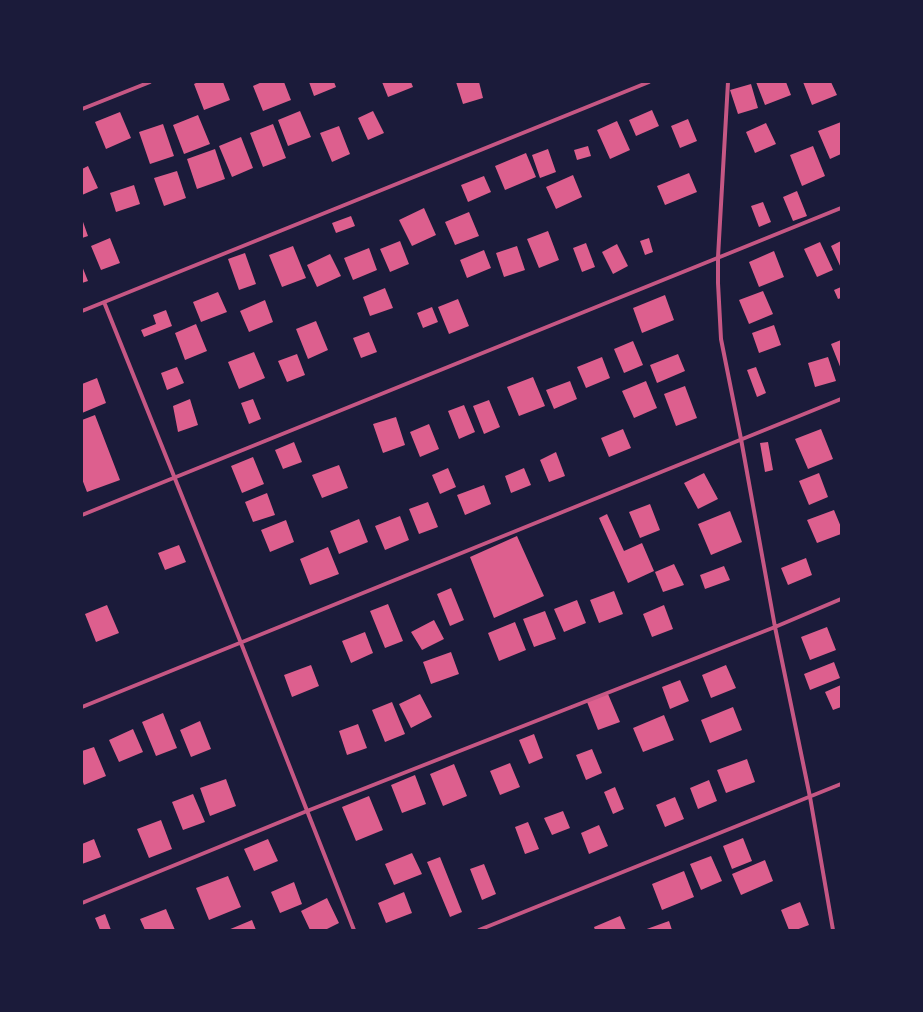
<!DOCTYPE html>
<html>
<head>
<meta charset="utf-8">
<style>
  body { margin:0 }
  #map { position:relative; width:923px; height:1012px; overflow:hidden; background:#1b1b3a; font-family:"Roboto Condensed",sans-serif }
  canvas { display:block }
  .frame { position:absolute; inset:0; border:83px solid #1b1b3a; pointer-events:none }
</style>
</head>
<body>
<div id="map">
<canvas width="923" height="1012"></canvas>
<div class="frame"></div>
</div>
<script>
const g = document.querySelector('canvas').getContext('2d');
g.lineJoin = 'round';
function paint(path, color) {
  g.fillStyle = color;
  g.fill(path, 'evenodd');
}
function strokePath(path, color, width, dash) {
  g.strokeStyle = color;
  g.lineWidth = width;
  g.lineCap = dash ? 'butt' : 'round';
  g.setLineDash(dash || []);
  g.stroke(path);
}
const building = new Path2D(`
  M 198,82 L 223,82 L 230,100 L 204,110 L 194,84 Z
  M 262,82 L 284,82 L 291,100 L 263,111 L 253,86 Z
  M 309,82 L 334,82 L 336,87 L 314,96 Z
  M 382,82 L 411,82 L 413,87 L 388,97 Z
  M 456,82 L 479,82 L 483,98 L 463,104 Z
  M 756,82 L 786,82 L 791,95 L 765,105 Z
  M 803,82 L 831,82 L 837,95 L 812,105 Z
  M 751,84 L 758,108 L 738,114 L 730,90 Z
  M 652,110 L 659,126 L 636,136 L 629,120 Z
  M 300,111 L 311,137 L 288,146 L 278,120 Z
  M 373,111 L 384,133 L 368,140 L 358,118 Z
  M 120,112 L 131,138 L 106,149 L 95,122 Z
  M 198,115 L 210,144 L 184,154 L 173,125 Z
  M 688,119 L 697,141 L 680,148 L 671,126 Z
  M 617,121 L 630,150 L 610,159 L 597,130 Z
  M 841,122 L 841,154 L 830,159 L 818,131 Z
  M 766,123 L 776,144 L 755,153 L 746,132 Z
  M 163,124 L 174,156 L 150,164 L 139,132 Z
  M 273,124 L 286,158 L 263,167 L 250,133 Z
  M 339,126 L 350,154 L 332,162 L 320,133 Z
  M 241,137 L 253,168 L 232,177 L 219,146 Z
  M 588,146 L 591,156 L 577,160 L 574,150 Z
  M 813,146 L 825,176 L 802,186 L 790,155 Z
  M 215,149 L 225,179 L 197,189 L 187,159 Z
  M 548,149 L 556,172 L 540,178 L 532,155 Z
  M 526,153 L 536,177 L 505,190 L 495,166 Z
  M 88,166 L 98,188 L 82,195 L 82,169 Z
  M 177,171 L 186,198 L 164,206 L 154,178 Z
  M 689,173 L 697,192 L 665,205 L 657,186 Z
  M 573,175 L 582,197 L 556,209 L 546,187 Z
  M 484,176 L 491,192 L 468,202 L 461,185 Z
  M 134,185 L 140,204 L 116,212 L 110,193 Z
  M 797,191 L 807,216 L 793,221 L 783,197 Z
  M 763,202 L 771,222 L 759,227 L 751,206 Z
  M 424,208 L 436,235 L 412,246 L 399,220 Z
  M 469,212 L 479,236 L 455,245 L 445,222 Z
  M 351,216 L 355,226 L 336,233 L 332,223 Z
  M 82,219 L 88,236 L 82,238 Z
  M 548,231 L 559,260 L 539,268 L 527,239 Z
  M 110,238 L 120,263 L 101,270 L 91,246 Z
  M 649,238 L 653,252 L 645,255 L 640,241 Z
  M 400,241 L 409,264 L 390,272 L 380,249 Z
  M 841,241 L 841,268 L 831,246 Z
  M 820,242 L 833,270 L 817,277 L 804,249 Z
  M 586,243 L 595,267 L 582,272 L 573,248 Z
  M 617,244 L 628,266 L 613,274 L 602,252 Z
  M 293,246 L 306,278 L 282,287 L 269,255 Z
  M 517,246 L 525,270 L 504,277 L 496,253 Z
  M 369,248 L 377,270 L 353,280 L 344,258 Z
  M 484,250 L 491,268 L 467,278 L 460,260 Z
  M 774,251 L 784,277 L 759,287 L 749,262 Z
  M 245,253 L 256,284 L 239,290 L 228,259 Z
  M 330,254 L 341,276 L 317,287 L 307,265 Z
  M 82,266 L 88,281 L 82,283 Z
  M 841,287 L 841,298 L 838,299 L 834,290 Z
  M 385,288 L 393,308 L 370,316 L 363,297 Z
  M 763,291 L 773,314 L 749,324 L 739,300 Z
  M 218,292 L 227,312 L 201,322 L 193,302 Z
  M 665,295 L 674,320 L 642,333 L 633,308 Z
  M 458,299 L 469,326 L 449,334 L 438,307 Z
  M 265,300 L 273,322 L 249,332 L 240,311 Z
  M 432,307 L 438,322 L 423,328 L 417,313 Z
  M 166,310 L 172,326 L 144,337 L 141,330 L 156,324 L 153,315 Z
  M 316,321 L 328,350 L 308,359 L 296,329 Z
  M 196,324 L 207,351 L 185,360 L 175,333 Z
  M 774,325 L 781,345 L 759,353 L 752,333 Z
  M 369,332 L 377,352 L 361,358 L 353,338 Z
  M 841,340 L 841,369 L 831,344 Z
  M 633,341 L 643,365 L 624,373 L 614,349 Z
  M 254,352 L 265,378 L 239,389 L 228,362 Z
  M 297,354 L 305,375 L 287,382 L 278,361 Z
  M 678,354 L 685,371 L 657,383 L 650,365 Z
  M 602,357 L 610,378 L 586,388 L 577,367 Z
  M 828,357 L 836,381 L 815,387 L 808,363 Z
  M 177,367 L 184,383 L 167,390 L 161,373 Z
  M 756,367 L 766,393 L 757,397 L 747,370 Z
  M 533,377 L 545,406 L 519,416 L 507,387 Z
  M 97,378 L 106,403 L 82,413 L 82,384 Z
  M 570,381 L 577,399 L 554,409 L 546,390 Z
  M 646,381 L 657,408 L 634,418 L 622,391 Z
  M 685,386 L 697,418 L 676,426 L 664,394 Z
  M 190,399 L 198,425 L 178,432 L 173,406 Z
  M 253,399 L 261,419 L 249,424 L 241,403 Z
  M 489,400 L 500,427 L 484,434 L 473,406 Z
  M 464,405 L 475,432 L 459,439 L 448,411 Z
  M 95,415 L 120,480 L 87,492 L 82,479 L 82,420 Z
  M 396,417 L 405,445 L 383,453 L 373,424 Z
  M 429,424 L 439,449 L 420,457 L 410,432 Z
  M 623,429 L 631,448 L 609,457 L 601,438 Z
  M 821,429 L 833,459 L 808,469 L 795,439 Z
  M 294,442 L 302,462 L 283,469 L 275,450 Z
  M 768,442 L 773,470 L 765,472 L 760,443 Z
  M 556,452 L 565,476 L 549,482 L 540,460 Z
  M 253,457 L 264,484 L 242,493 L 231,466 Z
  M 339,465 L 348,488 L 322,498 L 312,475 Z
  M 448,468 L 456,487 L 440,494 L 432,475 Z
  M 524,468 L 531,485 L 511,493 L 505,476 Z
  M 704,473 L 718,499 L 698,509 L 684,483 Z
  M 819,473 L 828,497 L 809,505 L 799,481 Z
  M 484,485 L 491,504 L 465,515 L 457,495 Z
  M 267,493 L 275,515 L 253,522 L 245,502 Z
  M 428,502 L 438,527 L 419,534 L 409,509 Z
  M 650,504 L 660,530 L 640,538 L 629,512 Z
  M 834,510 L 841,527 L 841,534 L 817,543 L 807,520 Z
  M 730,511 L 742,542 L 711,555 L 698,524 Z
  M 607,514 L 624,551 L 642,543 L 654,571 L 628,583 L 599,518 Z
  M 400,516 L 409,540 L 385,550 L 375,526 Z
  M 359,519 L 368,542 L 339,554 L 330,531 Z
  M 286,520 L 294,542 L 270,552 L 261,530 Z
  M 517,536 L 544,596 L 494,618 L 470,557 Z
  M 179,545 L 186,562 L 165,570 L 158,553 Z
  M 328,547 L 339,574 L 310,585 L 300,559 Z
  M 806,558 L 812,575 L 788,585 L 781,568 Z
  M 674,564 L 684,585 L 663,592 L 655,572 Z
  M 724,566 L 730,580 L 705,589 L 700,575 Z
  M 451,588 L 464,620 L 450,626 L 437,594 Z
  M 614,591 L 623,614 L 599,623 L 590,600 Z
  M 577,600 L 586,623 L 564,632 L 554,609 Z
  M 388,604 L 403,641 L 385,648 L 370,611 Z
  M 107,605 L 119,633 L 96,642 L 85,614 Z
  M 664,605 L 673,629 L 652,637 L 643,614 Z
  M 545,611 L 556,639 L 534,647 L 523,619 Z
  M 434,620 L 444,639 L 422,650 L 411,632 Z
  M 515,622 L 526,650 L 499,661 L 488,633 Z
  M 827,627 L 836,650 L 810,660 L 801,637 Z
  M 365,632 L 373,653 L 351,663 L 342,641 Z
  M 451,652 L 459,674 L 431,684 L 423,662 Z
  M 834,662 L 840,678 L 810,690 L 804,674 Z
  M 311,665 L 319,686 L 292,697 L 284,675 Z
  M 726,665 L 736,688 L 711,698 L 702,675 Z
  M 680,680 L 689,701 L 670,709 L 662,687 Z
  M 841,685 L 841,707 L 833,710 L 825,692 Z
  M 420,694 L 432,717 L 411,728 L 399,704 Z
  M 608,694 L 620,722 L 598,730 L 587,702 Z
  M 392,702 L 405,734 L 385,742 L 372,710 Z
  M 733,707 L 742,730 L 710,743 L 701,720 Z
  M 163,713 L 177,748 L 156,756 L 142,722 Z
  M 664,715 L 674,740 L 643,752 L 633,728 Z
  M 200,721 L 211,749 L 191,757 L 180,730 Z
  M 358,724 L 367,748 L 347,755 L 339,731 Z
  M 133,729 L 143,752 L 119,762 L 109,740 Z
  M 534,734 L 543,758 L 529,764 L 519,740 Z
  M 94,747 L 106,776 L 84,785 L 82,779 L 82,751 Z
  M 592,749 L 602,773 L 586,780 L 576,755 Z
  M 747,759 L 755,782 L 726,793 L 717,770 Z
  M 510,763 L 520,787 L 500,795 L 490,771 Z
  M 454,764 L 467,796 L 443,806 L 430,774 Z
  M 415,775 L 426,804 L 402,813 L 391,785 Z
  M 226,779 L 236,806 L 210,816 L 200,788 Z
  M 709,780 L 717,801 L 698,809 L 690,788 Z
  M 615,787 L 624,809 L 613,814 L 604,792 Z
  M 193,794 L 205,822 L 183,830 L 172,802 Z
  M 369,796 L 383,830 L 356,841 L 342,807 Z
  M 675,797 L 684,819 L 665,827 L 656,805 Z
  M 563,811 L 570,828 L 552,835 L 544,818 Z
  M 161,820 L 172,849 L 149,858 L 137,829 Z
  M 528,822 L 539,849 L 525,854 L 515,827 Z
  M 599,825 L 608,846 L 589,854 L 581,833 Z
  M 743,838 L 752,861 L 732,869 L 723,846 Z
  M 94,839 L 101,857 L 82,864 L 82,844 Z
  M 268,839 L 278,861 L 254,871 L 244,849 Z
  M 412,853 L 422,874 L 394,885 L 385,864 Z
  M 711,856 L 722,881 L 701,890 L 690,864 Z
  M 440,857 L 462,912 L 450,917 L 427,862 Z
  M 765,860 L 773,881 L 741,895 L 732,874 Z
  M 484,864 L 496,894 L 482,900 L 470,869 Z
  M 684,871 L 694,897 L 662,910 L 652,884 Z
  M 228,876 L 241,907 L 209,920 L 196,888 Z
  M 294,882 L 302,904 L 280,913 L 271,892 Z
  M 404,892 L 412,913 L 386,923 L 378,903 Z
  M 327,898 L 339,923 L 325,930 L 310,930 L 301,911 Z
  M 800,902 L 809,925 L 796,930 L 789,930 L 781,910 Z
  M 166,909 L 175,930 L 145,930 L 140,919 Z
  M 105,914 L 111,930 L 100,930 L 95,918 Z
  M 620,916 L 626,930 L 595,930 L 594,927 Z
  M 252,920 L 256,930 L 228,930 Z
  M 669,921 L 672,930 L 644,930 Z`);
const minor = new Path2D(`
  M 728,82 L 718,257 L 718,283 L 721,339 L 741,439 L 775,627 L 810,797 L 833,930
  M 82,109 L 150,82
  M 104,302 L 241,643 L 354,930
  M 82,311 L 649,82
  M 82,515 L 841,208
  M 82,707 L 841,399
  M 82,903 L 307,811 L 775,627 L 841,599
  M 479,930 L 841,784`);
paint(building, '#dd5f8e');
strokePath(minor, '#c65784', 4);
</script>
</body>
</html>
